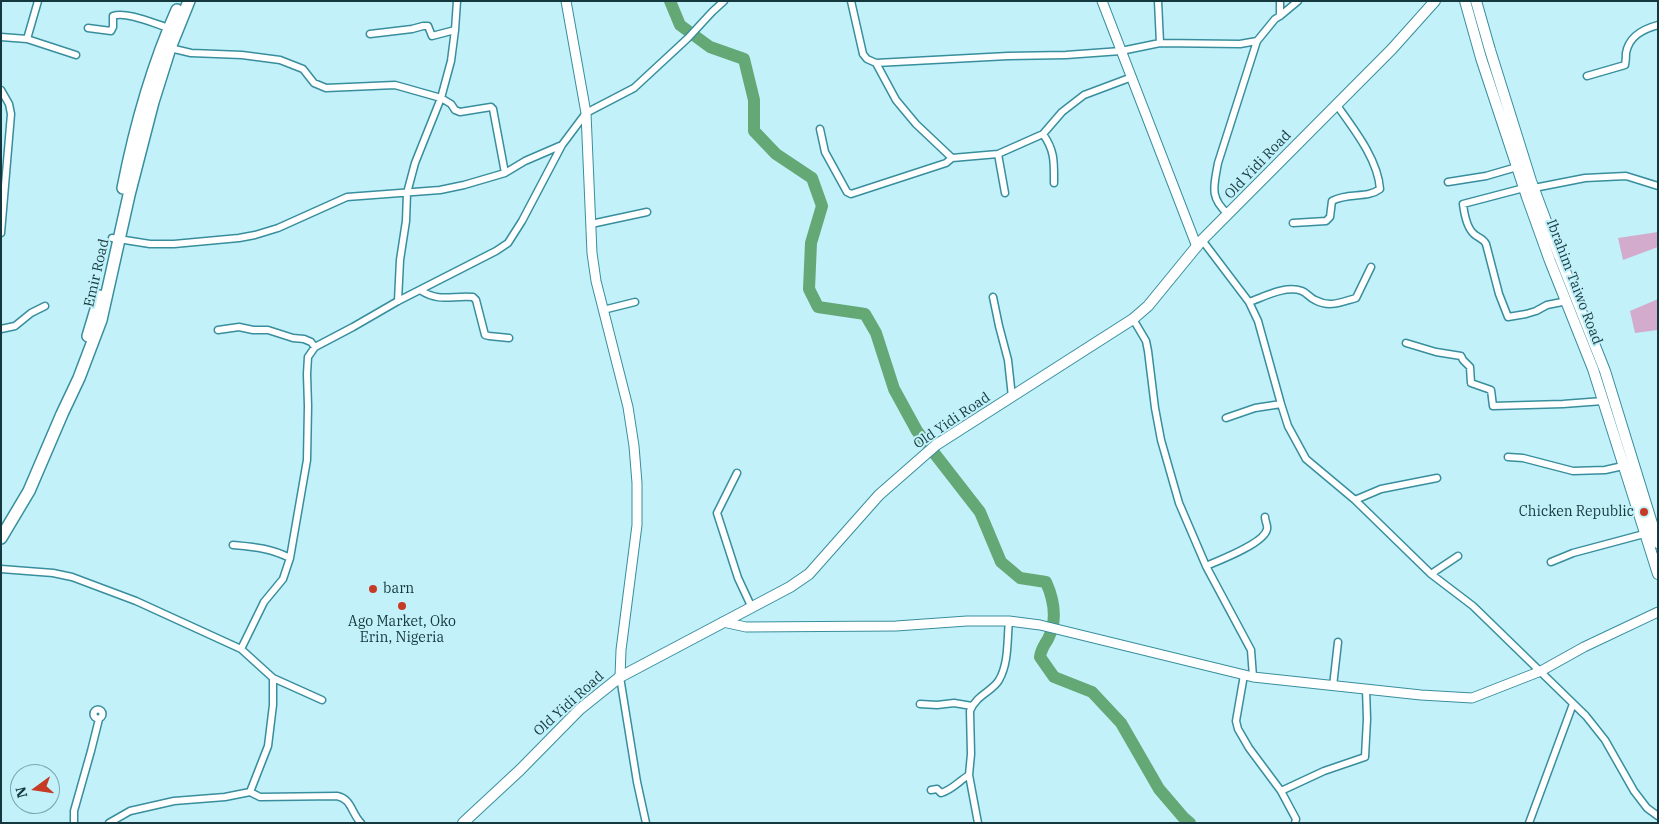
<!DOCTYPE html>
<html>
<head>
<meta charset="utf-8">
<style>
  body { margin:0 }
  #map { position:relative; width:1659px; height:824px; overflow:hidden; background:#c2f1fa; font-family:"IBM Plex Serif",serif }
  canvas { display:block }
  .frame { position:absolute; inset:0; border:2px solid #15383e; pointer-events:none }
  .north { position:absolute; left:10px; top:764px; width:50px; height:50px; box-sizing:border-box; background:#c2f1fa; border:1px solid #7da7af; border-radius:50%; rotate:256deg; font-size:14px; font-weight:700; line-height:20px; text-align:center; color:#15383e }
  .north::after { content:''; display:block; margin:auto; width:18px; height:22px; background:#c63a26; clip-path:polygon(50% 0,100% 100%,50% 72%,0 100%) }
</style>
</head>
<body>
<div id="map">
<canvas width="1659" height="824"></canvas>
<div class="frame"></div>
<div class="north">N</div>
</div>
<script>
const g = document.querySelector('canvas').getContext('2d');
g.lineJoin = 'round';
function paint(path, color) {
  g.fillStyle = color;
  g.fill(path, 'evenodd');
}
function strokePath(path, color, width, dash) {
  g.strokeStyle = color;
  g.lineWidth = width;
  g.lineCap = dash ? 'butt' : 'round';
  g.setLineDash(dash || []);
  g.stroke(path);
}
function label(font, color, halo, rows, align = 'center') {
  g.font = font + ' "IBM Plex Serif",serif';
  g.lineWidth = 4;
  g.setLineDash([]);
  g.textBaseline = 'middle';
  g.strokeStyle = halo;
  g.fillStyle = color;
  for (const [text, x, y, turn = 0] of rows) {
    g.save();
    g.translate(x, y);
    g.rotate((+turn || 0) * Math.PI / 180);
    g.textAlign = isNaN(turn) ? turn : align;
    if (halo) g.strokeText(text, 0, 0);
    g.fillText(text, 0, 0);
    g.restore();
  }
}
const green = new Path2D(`
  M 1658,232 L 1658,247 L 1623,260 L 1618,238 Z
  M 1658,299 L 1658,330 L 1635,333 L 1630,311 Z`);
const river = new Path2D(`
  M 670,1 L 680,25 L 710,47 L 744,59 L 754,100 L 754,131 L 776,154 L 812,178 L 822,206 L 811,243 L 809,289 L 818,307 L 865,314 L 876,333 L 894,389 L 917,431 L 980,512 L 1001,562 L 1020,578 L 1046,582 C 1054,600 1058,620 1048,639 C 1044,646 1041,649 1040,657 L 1054,677 L 1092,692 L 1121,723 L 1159,789 L 1183,817 L 1190,823`);
const street = new Path2D(`
  M 851,1 L 863,54 L 867,59 L 876,63 L 1008,56 L 1066,55 L 1121,51 L 1160,43 L 1240,44 L 1257,41 L 1275,19 L 1280,16 L 1298,1
  M 1158,1 L 1160,43
  M 1280,1 L 1280,16
  M 88,28 L 111,31 L 113,27 L 113,16 C 126,11 155,24 169,28
  M 370,34 L 412,29 L 423,26 L 428,26 L 432,36 L 455,30
  M 1,37 L 27,39 L 76,55
  M 27,39 L 38,1
  M 170,48 L 191,53 L 242,55 L 280,60 L 303,69 L 314,83 L 326,88 L 395,85 L 441,98 L 451,104 L 455,110 L 460,112 L 491,107 L 493,109 L 505,173
  M 876,63 L 896,100 L 916,124 L 952,158
  M 1587,76 L 1625,65 C 1626,60 1626,57 1626,53 C 1629,36 1643,29 1658,25
  M 1,90 L 9,104 L 11,114 L 1,233
  M 820,129 L 825,152 L 847,192 L 851,194 L 946,163 L 952,158 L 998,154 L 1043,134 L 1062,112 L 1084,95 L 1132,77
  M 1043,134 C 1055,151 1054,162 1054,183
  M 998,154 L 1005,193
  M 1448,182 L 1486,176 L 1517,167
  M 1524,188 L 1463,204 C 1464,212 1467,228 1474,234 C 1478,238 1483,238 1486,244 L 1499,294 L 1508,317 L 1526,314 L 1536,311 L 1547,305 L 1567,301
  M 1534,188 L 1585,178 L 1626,176 L 1658,186
  M 1228,214 C 1209,197 1214,186 1218,163 L 1257,41
  M 1293,223 L 1326,221 L 1330,217 L 1332,201 C 1348,192 1367,199 1380,189 C 1378,159 1353,128 1336,104
  M 591,224 L 647,212
  M 112,238 L 150,244 L 174,244 L 239,238 L 255,235 L 278,228 L 347,197 L 440,190 L 464,185 L 505,173 L 525,161 L 562,145 L 586,113 L 634,88 L 688,38 L 712,12 L 724,1
  M 1202,240 L 1249,302 L 1258,321 L 1281,404 L 1288,426 L 1306,459 L 1355,500 L 1431,574 L 1473,606 L 1586,716 L 1605,740 L 1634,791 L 1647,808 L 1658,816
  M 420,290 C 440,303 452,295 473,297 L 476,300 L 485,335 L 489,336 L 509,338
  M 993,297 L 999,326 L 1008,360 L 1012,397
  M 398,301 L 400,260 L 406,221 L 407,193 L 415,163 L 441,98 L 451,61 L 455,30 L 457,1
  M 1249,302 C 1264,297 1285,285 1302,291 C 1307,293 1310,298 1315,300 C 1330,308 1341,302 1356,298 L 1371,267
  M 603,310 L 635,302
  M 1133,319 L 1146,341 L 1148,351 L 1155,408 L 1161,440 L 1179,503 L 1206,566 L 1251,650 L 1253,677
  M 1,329 L 15,326 L 31,313 L 45,306
  M 218,330 L 239,327 L 253,330 L 268,330 L 293,338 L 304,339 L 311,342 L 315,347
  M 1406,343 L 1436,352 L 1461,356 L 1463,360 L 1470,367 L 1471,383 L 1491,390 L 1493,406 L 1563,404 L 1603,401
  M 1226,418 L 1255,408 L 1281,404
  M 1508,457 L 1523,458 L 1573,471 L 1605,470 L 1623,466
  M 737,473 L 717,513 L 738,578 L 752,608
  M 1355,500 L 1381,489 L 1437,478
  M 233,545 C 255,547 270,548 290,558
  M 1551,562 L 1573,553 L 1644,534
  M 1206,566 C 1218,561 1265,543 1267,529 C 1268,526 1265,521 1265,517
  M 1,569 L 53,573 L 72,577 L 136,601 L 241,649 L 273,678 L 322,700
  M 1431,574 L 1458,556
  M 241,649 L 264,602 L 283,579 L 290,558 L 307,460 L 308,406 L 307,374 L 308,357 L 315,347 L 353,327 L 398,301 L 496,251 L 508,243 L 522,221 L 562,145
  M 1244,675 L 1236,721 L 1238,729 L 1249,748 L 1281,791 L 1296,819 L 1295,823
  M 620,677 L 637,782 L 646,823
  M 1333,686 L 1338,642
  M 920,704 L 937,705 L 954,703 L 972,706
  M93.5 714a4.5 4.5 0 1 1 9 0a4.5 4.5 0 1 1-9 0Z
  M 931,790 L 937,789 L 941,793 C 952,790 959,781 969,775
  M 1281,791 L 1324,771 L 1365,757 L 1367,719 L 1366,689
  M 250,792 L 260,797 L 337,796 C 352,799 351,813 361,823
  M 74,823 L 74,811 L 91,751 L 99,719
  M 109,823 L 130,811 L 174,801 L 225,797 L 250,792 L 268,746 L 273,705 L 273,678
  M 978,823 L 969,775 L 971,754 L 970,711 C 976,695 993,691 999,680 C 1009,663 1007,639 1009,621
  M 1529,823 L 1573,704`);
const secondary = new Path2D(`
  M 566,1 L 586,113 L 592,253 L 596,281 L 628,407 L 634,446 L 637,483 L 637,525 L 621,650 L 620,677
  M 1102,1 L 1197,247
  M 723,622 L 746,627 L 896,626 L 967,621 L 1009,621 L 1040,625 L 1253,677 L 1421,695 L 1472,698 L 1541,671 L 1584,647 L 1658,612`);
const primary = new Path2D(`
  M 1465,1 L 1481,58 L 1527,197 L 1550,261 L 1593,369 L 1658,574
  M 1476,1 L 1490,50 L 1531,181 L 1558,253 L 1605,371 L 1658,543
  M 463,823 L 520,770 L 580,709 L 620,677 L 790,587 L 809,574 L 879,495 L 936,445 L 1133,319 L 1148,306 L 1202,240 L 1392,49 L 1435,1`);
const highway = new Path2D(`
  M 123,188 C 135,127 152,66 177,10
  M 88,336 L 100,296
  M 1,538 L 29,491 L 62,414 L 79,378 L 101,320 L 129,195 L 153,102 L 170,48 L 189,1`);
const markers = [
  [1644,512,5,"#c63a26"],
  [373,589,5,"#c63a26"],
  [402,606,5,"#c63a26"]
];
const streetNames = [
  ["Old Yidi Road",1258,165,-46],
  ["Emir Road",97,273,-77],
  ["Ibrahim Taiwo Road",1574,282,69],
  ["Old Yidi Road",952,421,-34],
  ["Old Yidi Road",569,704,-42]
];
const poiNames = [
  ["Chicken Republic",1634,512],
  ["barn",383,589,"left"],
  ["Ago Market, Oko",402,622,"center"],
  ["Erin, Nigeria",402,638,"center"]
];
paint(green, '#d3accd');
strokePath(river, '#64a875', 12);
strokePath(street, '#388e9d', 9);
strokePath(secondary, '#388e9d', 11);
strokePath(primary, '#388e9d', 12);
strokePath(highway, '#388e9d', 14);
strokePath(street, '#fff', 6);
strokePath(secondary, '#fff', 9);
strokePath(primary, '#fff', 10);
strokePath(highway, '#fff', 11);
for (const [x, y, r, color] of markers) {
  const dot = new Path2D();
  dot.arc(x, y, r, 0, 2 * Math.PI);
  g.fillStyle = color;
  g.fill(dot);
  strokePath(dot, '#c2f1fa', 2);
}
label('14px', '#15383e', '#c2f1fa', streetNames);
label('14px', '#15383e', '#c2f1fa', poiNames, 'right');
</script>
</body>
</html>
